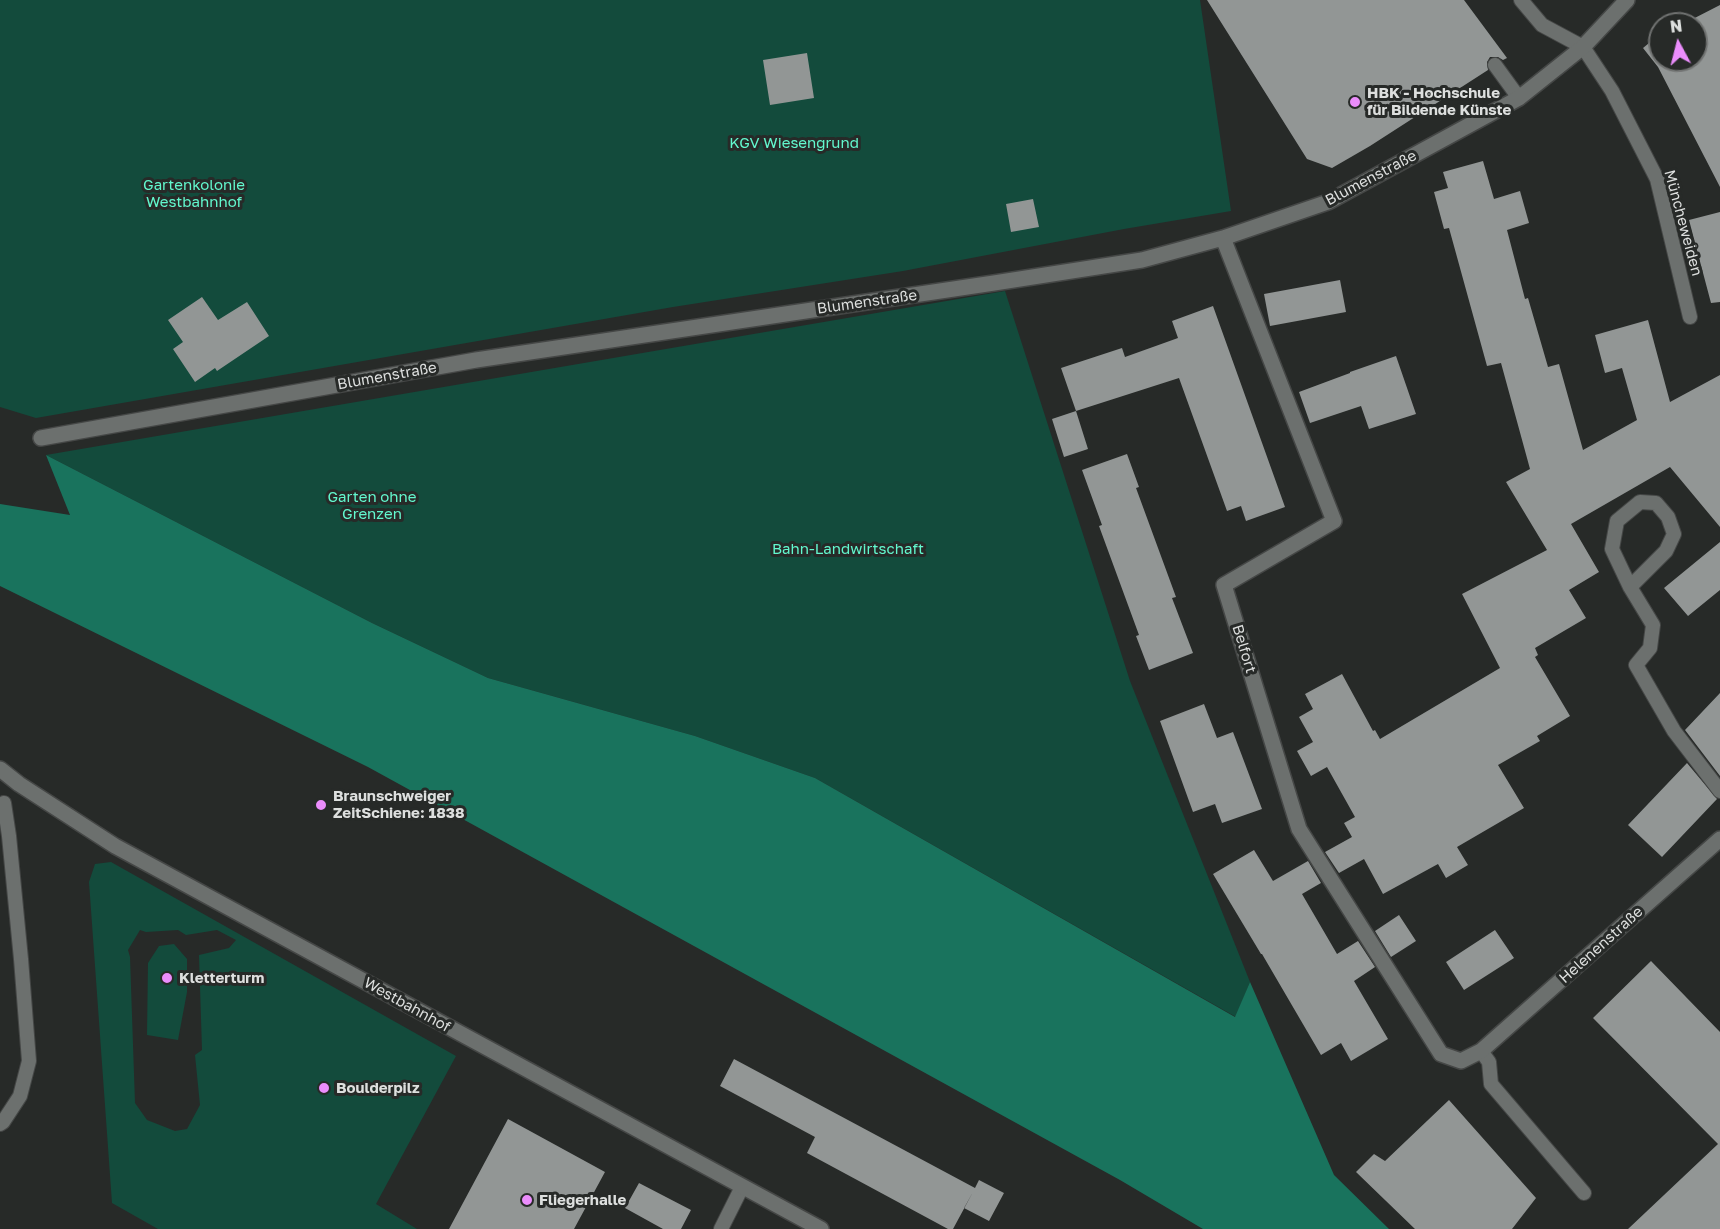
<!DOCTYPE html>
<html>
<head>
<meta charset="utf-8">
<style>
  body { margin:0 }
  #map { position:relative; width:1720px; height:1229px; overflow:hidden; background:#272a28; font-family:"Golos Text",sans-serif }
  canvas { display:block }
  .north { position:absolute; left:1648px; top:12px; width:60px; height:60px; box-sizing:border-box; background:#272a28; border:2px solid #707271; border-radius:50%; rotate:353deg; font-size:16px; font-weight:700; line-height:24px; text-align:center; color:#dddfde }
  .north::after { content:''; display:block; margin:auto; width:21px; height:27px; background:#eb8dfc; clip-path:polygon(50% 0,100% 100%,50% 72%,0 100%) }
</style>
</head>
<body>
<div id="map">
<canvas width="1720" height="1229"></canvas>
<div class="north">N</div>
</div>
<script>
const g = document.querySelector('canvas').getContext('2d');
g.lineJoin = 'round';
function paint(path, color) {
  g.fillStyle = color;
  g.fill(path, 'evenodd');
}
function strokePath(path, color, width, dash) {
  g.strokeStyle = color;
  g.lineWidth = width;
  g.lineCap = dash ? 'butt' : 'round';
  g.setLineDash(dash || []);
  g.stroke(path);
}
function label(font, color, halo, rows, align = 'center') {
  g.font = font + ' "Golos Text",sans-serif';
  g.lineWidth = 6;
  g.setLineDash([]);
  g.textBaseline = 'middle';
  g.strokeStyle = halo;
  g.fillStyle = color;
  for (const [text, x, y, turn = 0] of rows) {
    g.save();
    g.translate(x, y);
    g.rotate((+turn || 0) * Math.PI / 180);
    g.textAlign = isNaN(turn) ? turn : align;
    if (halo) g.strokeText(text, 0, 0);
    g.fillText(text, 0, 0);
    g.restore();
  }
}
const green = new Path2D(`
  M 0,0 L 1200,0 L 1231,211 L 1124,229 L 903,271 L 673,307 L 36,418 L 0,407 Z
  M 1005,291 L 1130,681 L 1250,982 L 1236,1017 L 815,778 L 695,736 L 488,678 L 372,623 L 46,455 Z
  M 111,862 L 456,1056 L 376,1204 L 417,1229 L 158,1229 L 112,1203 L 89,882 L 95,864 ZM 140,930 L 146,932 L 178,930 L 186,935 L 217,930 L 236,940 L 229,948 L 199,955 L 202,1050 L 195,1055 L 200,1105 L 187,1129 L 175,1131 L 147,1120 L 135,1103 L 130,957 L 128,950 Z
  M 174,944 L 187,959 L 187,992 L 178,1040 L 147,1035 L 148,963 L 159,946 Z`);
const forest = new Path2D(`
  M 46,455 L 372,623 L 488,678 L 695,736 L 815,778 L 1235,1017 L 1250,982 L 1334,1175 L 1389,1229 L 1203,1229 L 1120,1180 L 368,767 L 0,586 L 0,504 L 70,515 Z`);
const building = new Path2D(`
  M 1207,0 L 1464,0 L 1507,58 L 1503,60 L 1498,57 L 1490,57 L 1487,62 L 1488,70 L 1370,146 L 1332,168 L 1307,159 Z
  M 1720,5 L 1720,187 L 1658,67 L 1643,48 L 1660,34 L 1660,60 L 1696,60 L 1696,24 L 1683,24 Z
  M 807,53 L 814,98 L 770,105 L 763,60 Z
  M 1483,161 L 1494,199 L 1520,191 L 1529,223 L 1507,230 L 1525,299 L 1528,298 L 1548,367 L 1559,364 L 1583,450 L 1637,420 L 1622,368 L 1605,373 L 1595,335 L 1648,320 L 1670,402 L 1720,375 L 1720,527 L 1670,467 L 1571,524 L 1599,572 L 1569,590 L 1586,618 L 1535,648 L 1538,655 L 1535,657 L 1570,716 L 1537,736 L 1540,741 L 1498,765 L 1524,808 L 1457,847 L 1468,865 L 1446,878 L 1438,864 L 1383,894 L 1364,859 L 1339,873 L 1325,852 L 1352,837 L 1344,823 L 1355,817 L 1327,767 L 1311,776 L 1297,751 L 1313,742 L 1299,717 L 1313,709 L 1305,694 L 1342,674 L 1373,731 L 1375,730 L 1380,739 L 1500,668 L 1462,594 L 1547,550 L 1506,482 L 1530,469 L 1501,363 L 1487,366 L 1449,228 L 1444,229 L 1434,192 L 1448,188 L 1443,172 Z
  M 1033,199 L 1039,227 L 1011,232 L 1006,204 Z
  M 1720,212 L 1720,302 L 1711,303 L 1689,220 Z
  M 1340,280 L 1346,312 L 1270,326 L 1264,294 Z
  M 202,297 L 218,320 L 247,302 L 269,336 L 217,371 L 215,368 L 195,382 L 173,349 L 183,342 L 168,320 Z
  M 1213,306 L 1285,507 L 1246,521 L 1241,506 L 1227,511 L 1179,378 L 1076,411 L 1061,368 L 1122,348 L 1125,357 L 1178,338 L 1172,321 Z
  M 1396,356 L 1416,414 L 1369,429 L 1361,406 L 1310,423 L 1299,392 L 1350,373 L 1350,372 Z
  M 1076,411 L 1088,449 L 1064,457 L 1052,419 Z
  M 1127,454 L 1139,487 L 1136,488 L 1176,597 L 1172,598 L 1193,653 L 1149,670 L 1136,636 L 1139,635 L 1099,526 L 1102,525 L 1082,470 Z
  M 1720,542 L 1720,590 L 1688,616 L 1664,588 Z
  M 1720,693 L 1720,776 L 1685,730 Z
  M 1204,704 L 1217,738 L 1233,732 L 1262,809 L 1222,823 L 1215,804 L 1193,812 L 1160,721 Z
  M 1687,763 L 1717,799 L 1662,857 L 1628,825 Z
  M 1254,850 L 1273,881 L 1308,861 L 1321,883 L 1302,894 L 1337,954 L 1358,941 L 1375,967 L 1354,981 L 1388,1039 L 1351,1061 L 1341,1043 L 1321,1055 L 1262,954 L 1261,954 L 1213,874 Z
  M 1399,915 L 1416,941 L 1391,957 L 1375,931 Z
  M 1495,930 L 1514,958 L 1464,990 L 1446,962 Z
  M 1651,961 L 1720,1032 L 1720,1229 L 1628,1229 L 1718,1144 L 1593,1018 Z
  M 734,1059 L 975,1188 L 979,1180 L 1004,1193 L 989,1221 L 964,1208 L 973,1192 L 953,1229 L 948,1229 L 807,1153 L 815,1137 L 720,1086 Z
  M 1449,1100 L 1536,1198 L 1512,1229 L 1415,1229 L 1356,1172 L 1374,1154 L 1385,1161 Z
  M 508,1119 L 605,1172 L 574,1229 L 449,1229 Z
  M 639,1183 L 691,1210 L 681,1229 L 663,1229 L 625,1208 Z`);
const service = new Path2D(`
  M 1521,0 L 1542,25 L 1583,47 L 1612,91 L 1657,179 L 1690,317
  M 1495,65 L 1519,98
  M 1630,587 L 1666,551 L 1674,534 L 1668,517 L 1656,503 L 1640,502 L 1617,521 L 1612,549 L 1630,587 L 1653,625 L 1650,648 L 1636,665 L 1674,731 L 1720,791
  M 1481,1051 L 1489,1062 L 1491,1084 L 1584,1193
  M 0,1124 L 3,1122 L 20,1096 L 29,1061 L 21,959 L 9,836 L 4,803
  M 721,1229 L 742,1187`);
const minor = new Path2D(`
  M 1223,238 L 1334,521 L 1224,585 L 1299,829 L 1441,1054 L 1461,1061 L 1481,1051 L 1720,839
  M 41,438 L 476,360 L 994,283 L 1142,260 L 1223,238 L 1328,202 L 1519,98 L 1583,47 L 1627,0
  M 0,769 L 19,784 L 115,846 L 821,1229`);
const markers = [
  [1355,102,6,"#eb8dfc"],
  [321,805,6,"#eb8dfc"],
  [167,978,6,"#eb8dfc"],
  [324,1088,6,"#eb8dfc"],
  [527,1200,6,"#eb8dfc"]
];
const poiNames = [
  ["HBK - Hochschule",1367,93],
  ["für Bildende Künste",1367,110],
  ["Braunschweiger",333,796],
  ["ZeitSchiene: 1838",333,813],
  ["Kletterturm",179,978],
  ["Boulderpilz",336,1088],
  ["Fliegerhalle",539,1200]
];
const parkNames = [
  ["KGV Wiesengrund",794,143],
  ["Gartenkolonie",194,185],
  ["Westbahnhof",194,202],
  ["Garten ohne",372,497],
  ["Grenzen",372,514],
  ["Bahn-Landwirtschaft",848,549]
];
const streetNames = [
  ["Blumenstraße",1371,178,-28],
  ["Müncheweiden",1683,223,75],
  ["Blumenstraße",867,302,-8],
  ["Blumenstraße",387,376,-10],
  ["Belfort",1244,649,73],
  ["Helenenstraße",1601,945,-42],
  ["Westbahnhof",407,1005,29]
];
paint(green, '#134b3c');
paint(forest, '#19735d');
paint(building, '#929695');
strokePath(service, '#454746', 16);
strokePath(minor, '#454746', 18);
strokePath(service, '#6c706e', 14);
strokePath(minor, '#6c706e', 15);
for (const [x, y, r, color] of markers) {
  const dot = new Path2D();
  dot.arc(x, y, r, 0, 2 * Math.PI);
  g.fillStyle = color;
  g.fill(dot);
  strokePath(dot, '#272a28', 2);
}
label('bold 15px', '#dddfde', '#272a28', poiNames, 'left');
label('15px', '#62f8ce', '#272a28', parkNames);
label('15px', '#dddfde', '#272a28', streetNames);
</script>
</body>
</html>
